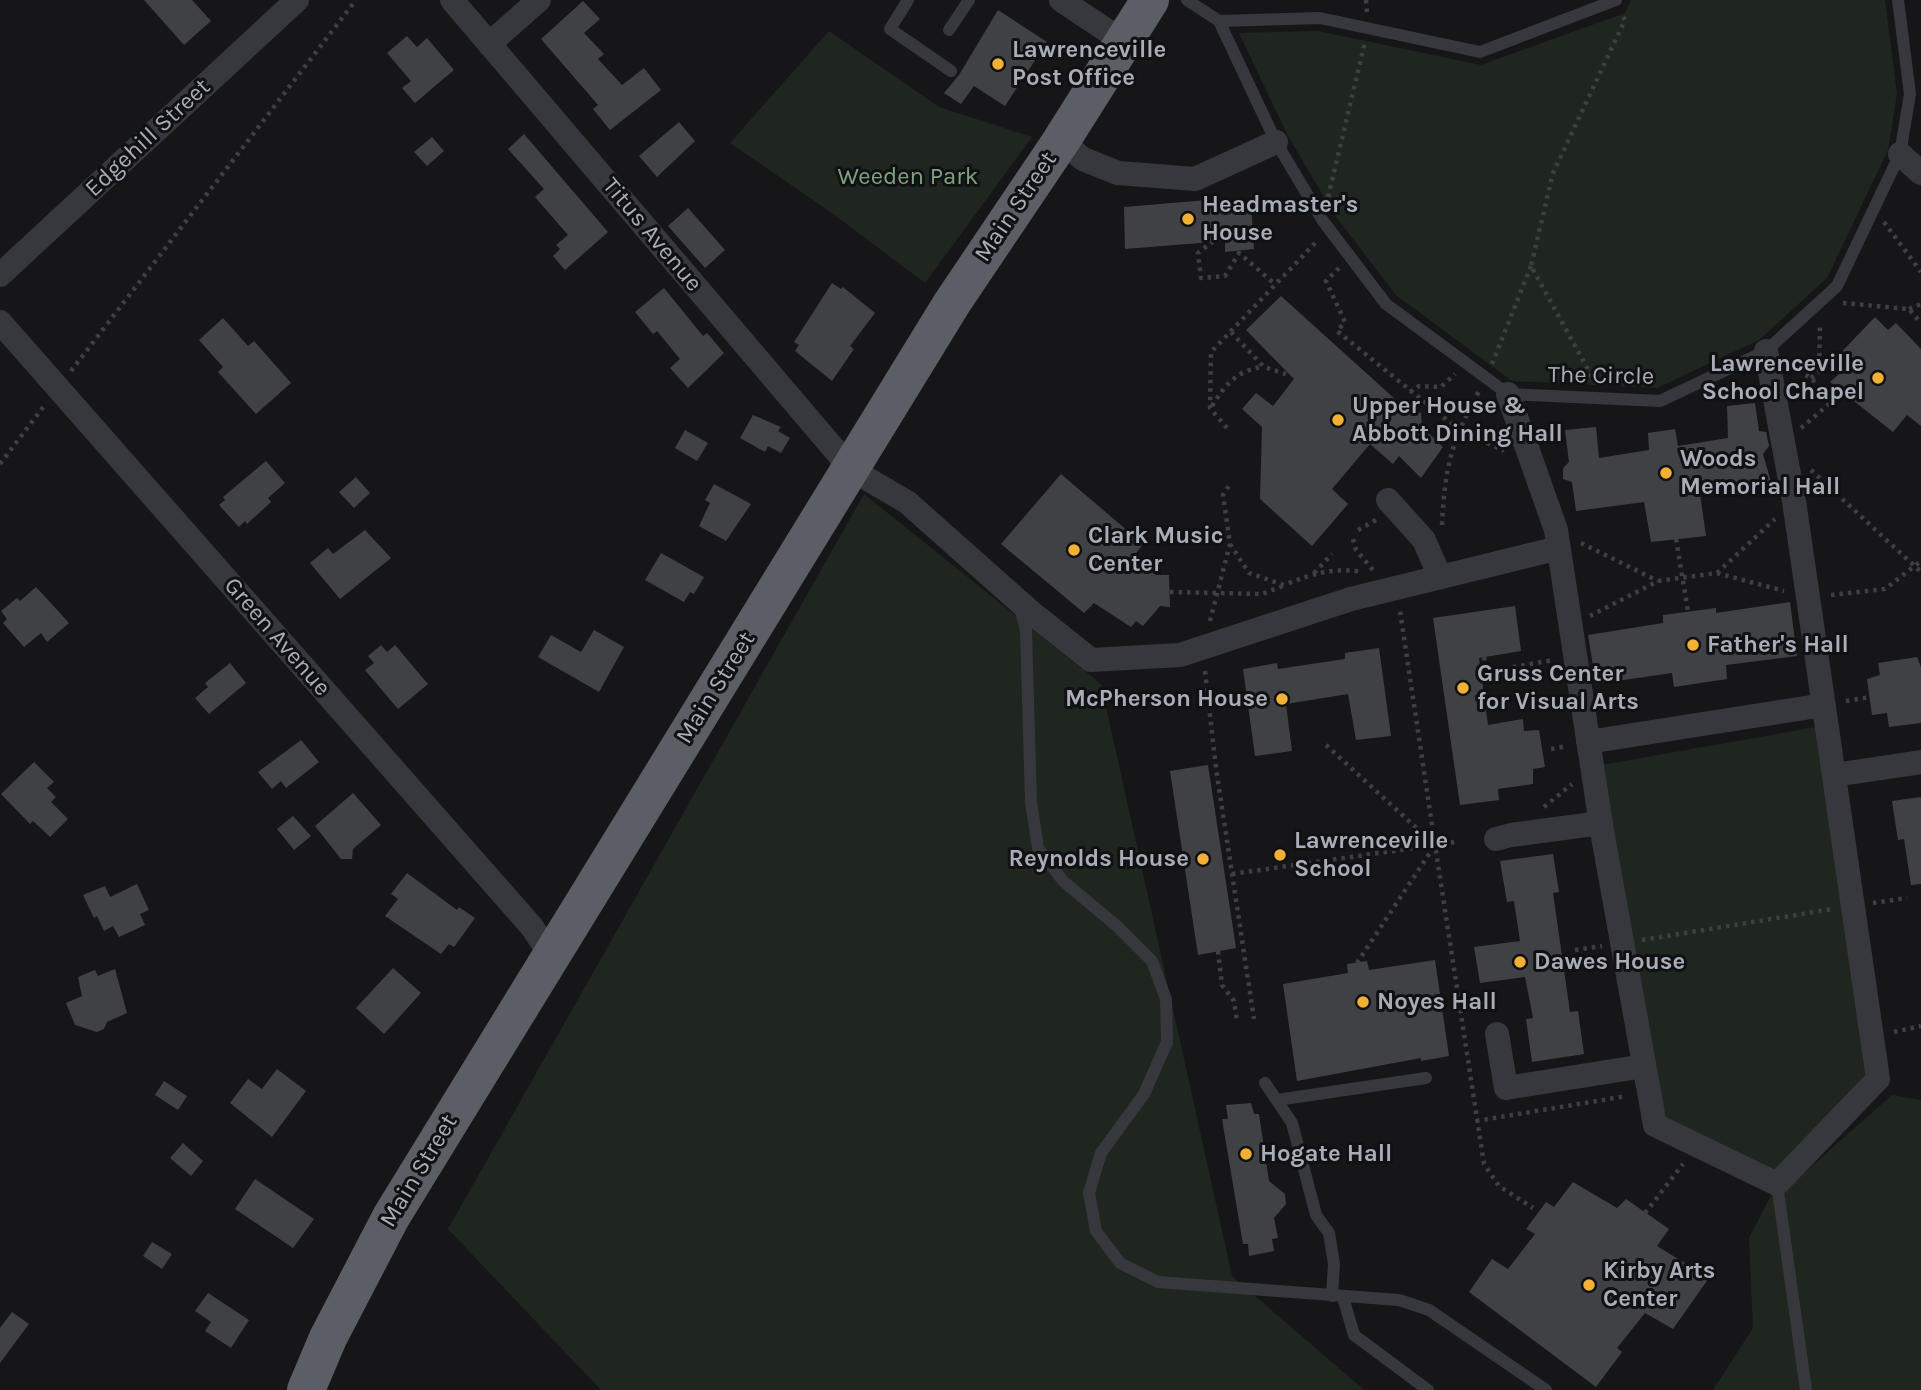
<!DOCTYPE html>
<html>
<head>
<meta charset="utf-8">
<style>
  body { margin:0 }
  canvas { display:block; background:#161618 }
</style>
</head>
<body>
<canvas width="1921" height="1390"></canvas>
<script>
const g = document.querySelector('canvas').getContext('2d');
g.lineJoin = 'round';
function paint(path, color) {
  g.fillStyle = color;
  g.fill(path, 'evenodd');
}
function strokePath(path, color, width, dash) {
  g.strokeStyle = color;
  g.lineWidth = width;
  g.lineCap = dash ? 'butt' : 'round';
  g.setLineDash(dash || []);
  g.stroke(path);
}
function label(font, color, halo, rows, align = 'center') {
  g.font = font + ' Karla,sans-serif';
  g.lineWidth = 6;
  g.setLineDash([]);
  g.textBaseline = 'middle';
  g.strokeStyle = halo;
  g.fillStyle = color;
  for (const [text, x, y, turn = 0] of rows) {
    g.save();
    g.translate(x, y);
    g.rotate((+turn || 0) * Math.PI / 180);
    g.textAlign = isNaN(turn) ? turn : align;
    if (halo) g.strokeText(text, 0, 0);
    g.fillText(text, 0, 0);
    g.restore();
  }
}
const green = new Path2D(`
  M 1631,0 L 1885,0 L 1897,94 L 1888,150 L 1827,278 L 1759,340 L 1657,388 L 1512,381 L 1396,295 L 1334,214 L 1288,136 L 1239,33 L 1318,31 L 1481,65 L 1625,13 Z
  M 829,31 L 939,107 L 1032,137 L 925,283 L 832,213 L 730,143 Z
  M 864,494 L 1101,684 L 1232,1276 L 1364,1390 L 601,1390 L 448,1229 Z
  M 1816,727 L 1868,1076 L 1775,1172 L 1664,1118 L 1602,765 Z
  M 1892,1095 L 1921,1100 L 1921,1390 L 1713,1390 L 1753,1328 L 1749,1238 L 1777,1184 L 1806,1171 Z`);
const building = new Path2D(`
  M 144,0 L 192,0 L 211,21 L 184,45 Z
  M 583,1 L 600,19 L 584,33 L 604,54 L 598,59 L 622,85 L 644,68 L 661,90 L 610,130 L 593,109 L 598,105 L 541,39 Z
  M 998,10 L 1047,42 L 1005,106 L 974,86 L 961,104 L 944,93 L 959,75 Z
  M 407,36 L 417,47 L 427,38 L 454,70 L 415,103 L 402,88 L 411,81 L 387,53 Z
  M 679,122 L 695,141 L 657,177 L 639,156 Z
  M 524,134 L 608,232 L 565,270 L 553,256 L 560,249 L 556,245 L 568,235 L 535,197 L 544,189 L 508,149 Z
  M 432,137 L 444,151 L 427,166 L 414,152 Z
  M 1208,200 L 1208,207 L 1251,204 L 1254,249 L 1225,252 L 1225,241 L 1125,249 L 1124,207 Z
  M 688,208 L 725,250 L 705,268 L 668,226 Z
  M 832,283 L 841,289 L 843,287 L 875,313 L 850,346 L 854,349 L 832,381 L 795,351 L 799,345 L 794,342 Z
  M 664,288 L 703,336 L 707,333 L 724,353 L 688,388 L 670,368 L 680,359 L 657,331 L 653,334 L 635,312 Z
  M 1281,296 L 1406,409 L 1421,413 L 1422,427 L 1443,447 L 1421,478 L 1399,456 L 1393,464 L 1370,444 L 1332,489 L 1348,504 L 1312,546 L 1260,499 L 1262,427 L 1242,409 L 1256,393 L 1273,406 L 1294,379 L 1246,330 Z
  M 1875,317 L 1888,330 L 1896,323 L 1921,349 L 1921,426 L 1907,415 L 1893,432 L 1830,382 L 1839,374 L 1830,364 Z
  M 223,318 L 248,346 L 254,341 L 291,383 L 256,414 L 218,372 L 223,367 L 199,340 Z
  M 1755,403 L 1759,431 L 1766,432 L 1769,446 L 1763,454 L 1771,482 L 1700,494 L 1706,536 L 1651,542 L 1644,502 L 1576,511 L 1572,482 L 1563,479 L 1563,468 L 1569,462 L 1565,430 L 1596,427 L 1599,458 L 1649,450 L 1648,433 L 1675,429 L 1678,446 L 1728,438 L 1727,406 Z
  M 753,415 L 781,427 L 778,431 L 790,438 L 781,453 L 768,446 L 765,452 L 740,438 Z
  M 685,430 L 708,443 L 697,461 L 675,448 Z
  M 266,461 L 285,483 L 268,498 L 271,502 L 247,524 L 245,521 L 239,527 L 219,505 L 225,500 L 223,497 Z
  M 1061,474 L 1143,544 L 1134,556 L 1156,575 L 1169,575 L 1170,607 L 1160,606 L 1143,626 L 1136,621 L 1131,627 L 1094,603 L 1084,613 L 1001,544 Z
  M 356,477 L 370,493 L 354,508 L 339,492 Z
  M 714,484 L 751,504 L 726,541 L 699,526 L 710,503 L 705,500 Z
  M 365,530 L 391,558 L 340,599 L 310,563 L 328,548 L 333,554 Z
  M 661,553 L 704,577 L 694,594 L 690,592 L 684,602 L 645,580 Z
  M 36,587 L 69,623 L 47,642 L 41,633 L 24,647 L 3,623 L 7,619 L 1,611 L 17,598 L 20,601 Z
  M 1790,602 L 1797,656 L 1726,665 L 1727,679 L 1674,687 L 1672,673 L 1596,684 L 1588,635 L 1663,623 L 1663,615 L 1716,608 L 1716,613 Z
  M 1515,606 L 1521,651 L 1479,658 L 1488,725 L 1523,719 L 1524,731 L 1539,730 L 1545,767 L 1533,769 L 1533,784 L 1498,789 L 1499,800 L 1460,805 L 1433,618 Z
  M 594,630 L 624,647 L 599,692 L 538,657 L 551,635 L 581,652 Z
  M 381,645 L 387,652 L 395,645 L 428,684 L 398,709 L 365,670 L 374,663 L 368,656 Z
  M 1379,648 L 1391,736 L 1356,740 L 1348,694 L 1286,704 L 1292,751 L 1255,756 L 1243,669 L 1277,663 L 1278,669 L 1345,659 L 1345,653 Z
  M 1917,657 L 1921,667 L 1921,723 L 1889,727 L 1887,713 L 1872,715 L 1867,679 L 1880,675 L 1878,663 Z
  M 230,663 L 246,683 L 209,714 L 195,698 L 208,687 L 205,683 Z
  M 301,740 L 319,762 L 286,788 L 281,781 L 272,789 L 258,772 Z
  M 34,762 L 54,782 L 47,788 L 56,797 L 51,802 L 68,819 L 50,837 L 33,821 L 30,824 L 1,794 Z
  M 1208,765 L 1236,948 L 1198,955 L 1170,771 Z
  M 353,793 L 381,825 L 353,849 L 352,859 L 341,859 L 315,826 Z
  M 1921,797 L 1921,884 L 1911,885 L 1904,839 L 1898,840 L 1892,801 Z
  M 293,816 L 311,836 L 294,850 L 277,829 Z
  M 1553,854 L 1559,892 L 1553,893 L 1570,1012 L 1578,1011 L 1584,1054 L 1532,1062 L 1526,1019 L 1533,1018 L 1525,977 L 1480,983 L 1474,947 L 1520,941 L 1514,901 L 1507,902 L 1500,861 Z
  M 407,873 L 457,910 L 459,907 L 475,918 L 454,947 L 449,944 L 441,954 L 385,916 L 398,899 L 391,894 Z
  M 137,884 L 149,910 L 140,914 L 145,925 L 119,937 L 113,926 L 104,931 L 97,916 L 94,918 L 83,895 L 105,886 L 110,897 Z
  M 1435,960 L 1449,1056 L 1421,1061 L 1421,1058 L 1297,1081 L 1283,984 L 1348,973 L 1347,964 L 1367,961 L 1369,970 Z
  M 393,968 L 421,993 L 384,1034 L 356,1008 Z
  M 115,969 L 127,1013 L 107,1022 L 104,1029 L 97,1032 L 75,1025 L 66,1003 L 82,996 L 78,977 L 95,970 L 98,976 Z
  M 277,1069 L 306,1091 L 272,1137 L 230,1103 L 248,1079 L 262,1089 Z
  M 164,1081 L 187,1096 L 178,1110 L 155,1095 Z
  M 1251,1103 L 1254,1114 L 1259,1114 L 1269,1181 L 1285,1194 L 1286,1204 L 1274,1218 L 1278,1238 L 1272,1239 L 1274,1251 L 1249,1256 L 1248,1244 L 1243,1244 L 1222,1119 L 1228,1119 L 1226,1105 Z
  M 183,1143 L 203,1161 L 191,1176 L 170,1158 Z
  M 255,1179 L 314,1219 L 293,1248 L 235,1209 Z
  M 1573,1182 L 1617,1208 L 1626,1199 L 1669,1229 L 1657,1246 L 1709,1278 L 1673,1329 L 1645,1313 L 1617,1348 L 1622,1352 L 1596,1387 L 1469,1292 L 1492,1259 L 1508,1269 L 1535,1234 L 1526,1229 L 1546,1202 L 1554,1207 Z
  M 152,1242 L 172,1254 L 162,1269 L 143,1256 Z
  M 208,1293 L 249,1320 L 231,1348 L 205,1331 L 211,1322 L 195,1311 Z
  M 12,1312 L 29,1324 L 0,1363 L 0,1328 Z`);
const path = new Path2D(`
  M 1366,0 L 1367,13
  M 1328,197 L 1365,42
  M 1884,222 L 1921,272
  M 1220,236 L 1198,253 L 1201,278 L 1225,276 L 1239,253 L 1276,285
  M 1339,268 L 1326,281 L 1345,322 L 1337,331 L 1458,429 L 1504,451
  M 1843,303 L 1909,309 L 1921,323
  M 1909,309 L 1921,304
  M 1231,332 L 1264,367 L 1286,374
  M 1492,364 L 1531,266
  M 1791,366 L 1811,378 L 1833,400
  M 71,371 L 356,0
  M 1811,378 L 1819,372 L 1820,323
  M 1596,384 L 1531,266 L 1553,173 L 1625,20 L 1621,13
  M 1410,392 L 1419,386 L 1441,387 L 1455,374
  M 1212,406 C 1225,385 1237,370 1263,367
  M 1227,428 L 1210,408 L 1211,352 L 1318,240
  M 1801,428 L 1843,392
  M 0,464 L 44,406
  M 1811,470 L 1921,572
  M 1442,525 C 1445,466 1451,443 1479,391
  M 1358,530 L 1376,520
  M 1353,539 L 1356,550 L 1373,570
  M 1676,539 L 1688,611
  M 1581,543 L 1658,581
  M 1230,544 L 1249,573 L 1284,585 C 1312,574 1333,567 1363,572
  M 1314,573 L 1332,554
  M 1717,573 L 1784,591
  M 1170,592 L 1262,594 L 1283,586
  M 1831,595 L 1885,589 L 1921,561
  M 1590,616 L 1658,581 L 1717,573 L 1775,519
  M 1210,621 L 1230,544 L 1223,495 L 1230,484
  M 1484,657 L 1486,672 L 1553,660
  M 1205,671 L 1216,768 L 1254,1019
  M 1846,701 L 1870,697
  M 1326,745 L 1435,845 L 1484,1164 L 1499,1186 L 1533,1208
  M 1551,749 L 1567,746
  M 1544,807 L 1572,784
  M 1232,874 L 1456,842
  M 1873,903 L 1907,898
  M 1642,940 L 1833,909
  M 1575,950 L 1602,946
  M 1218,951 L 1222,985 L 1234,1001 L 1237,1021
  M 1357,963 L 1435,845 L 1400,611
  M 1894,1032 L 1921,1026
  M 1476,1121 L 1627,1096
  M 1645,1213 L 1683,1164`);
const service = new Path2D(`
  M 908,0 L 890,29 L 951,71
  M 1187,0 L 1219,21 L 1276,142 L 1323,221 L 1386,304 L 1508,394 L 1660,401 L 1766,351 L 1837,286 L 1900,154 L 1910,94 L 1898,0
  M 1219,21 L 1320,18 L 1480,52 L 1616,0
  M 949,30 L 969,0
  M 1020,608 L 1026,630 L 1031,802 L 1038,848 L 1063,881 L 1118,927 L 1152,961 L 1166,999 L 1167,1042 L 1144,1094 L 1101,1153 L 1089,1193 L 1096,1231 L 1120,1263 L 1158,1282 L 1399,1300 L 1429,1310 L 1546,1390
  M 1265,1083 L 1292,1123 L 1316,1215 L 1329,1233 L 1334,1264 L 1332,1296
  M 1277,1100 L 1426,1078
  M 1777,1184 L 1806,1390
  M 1343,1297 L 1354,1335 L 1428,1390`);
const minor = new Path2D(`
  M 452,0 L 852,470 L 907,502 L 1032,613 L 1091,660 L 1180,655 L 1351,599 L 1559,548
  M 1061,0 L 1124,42
  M 489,44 L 539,0
  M 1061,141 L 1083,159 L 1118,173 L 1195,179 L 1276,142
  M 1900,154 L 1921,173
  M 0,275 L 297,0
  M 0,322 L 532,927 L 551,956
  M 1508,394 L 1556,530 L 1602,831 L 1655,1125 L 1777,1184 L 1878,1079 L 1794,501 L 1766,351
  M 1388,500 L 1424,540 L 1440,577
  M 1588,742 L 1824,705
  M 1834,775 L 1921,762
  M 1496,839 L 1511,835 L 1601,823
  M 1497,1034 L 1506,1088 L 1644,1066`);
const trunk = new Path2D(`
  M 306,1390 L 328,1338 L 391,1217 L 952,303 L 1061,141 L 1150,0`);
const markers = [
  [998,64,7,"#f2b134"],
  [1188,219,7,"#f2b134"],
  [1878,378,7,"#f2b134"],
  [1338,420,7,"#f2b134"],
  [1666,473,7,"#f2b134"],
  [1074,550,7,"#f2b134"],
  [1693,645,7,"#f2b134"],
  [1463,688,7,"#f2b134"],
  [1282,699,7,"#f2b134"],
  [1280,855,7,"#f2b134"],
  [1203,859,7,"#f2b134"],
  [1520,962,7,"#f2b134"],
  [1363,1002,7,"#f2b134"],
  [1246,1154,7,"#f2b134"],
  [1589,1285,7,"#f2b134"]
];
const poiNames = [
  ["Lawrenceville",1012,50],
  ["Post Office",1012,78],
  ["Headmaster's",1202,205],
  ["House",1202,233],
  ["Lawrenceville",1864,364,"right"],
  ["School Chapel",1864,392,"right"],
  ["Upper House &",1352,406],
  ["Abbott Dining Hall",1352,434],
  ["Woods",1680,459],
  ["Memorial Hall",1680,487],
  ["Clark Music",1088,536],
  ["Center",1088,564],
  ["Father's Hall",1707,645],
  ["Gruss Center",1477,674],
  ["for Visual Arts",1477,702],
  ["McPherson House",1268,699,"right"],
  ["Lawrenceville",1294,841],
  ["School",1294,869],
  ["Reynolds House",1189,859,"right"],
  ["Dawes House",1534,962],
  ["Noyes Hall",1377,1002],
  ["Hogate Hall",1260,1154],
  ["Kirby Arts",1603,1271],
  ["Center",1603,1299]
];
const streetNames = [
  ["Edgehill Street",148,138,-43],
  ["Main Street",1016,207,-56],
  ["Titus Avenue",652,235,50],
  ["The Circle",1601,376,1],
  ["Green Avenue",277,637,49],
  ["Main Street",716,688,-58],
  ["Main Street",419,1171,-59]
];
const parkNames = [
  ["Weeden Park",908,177]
];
paint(green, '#1e261f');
paint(building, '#404145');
strokePath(path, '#3d3f44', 4.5, [3.5, 5]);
strokePath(service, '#37383d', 12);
strokePath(minor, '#37383d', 24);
strokePath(trunk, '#5b5e65', 38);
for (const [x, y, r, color] of markers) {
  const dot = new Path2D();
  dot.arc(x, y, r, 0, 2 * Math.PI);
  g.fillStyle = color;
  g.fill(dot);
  strokePath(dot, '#111113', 2.5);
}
label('bold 24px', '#a8adb8', '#111113', poiNames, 'left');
label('24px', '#a8adb8', '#111113', streetNames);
label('24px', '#7fa381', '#111113', parkNames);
</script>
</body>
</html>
